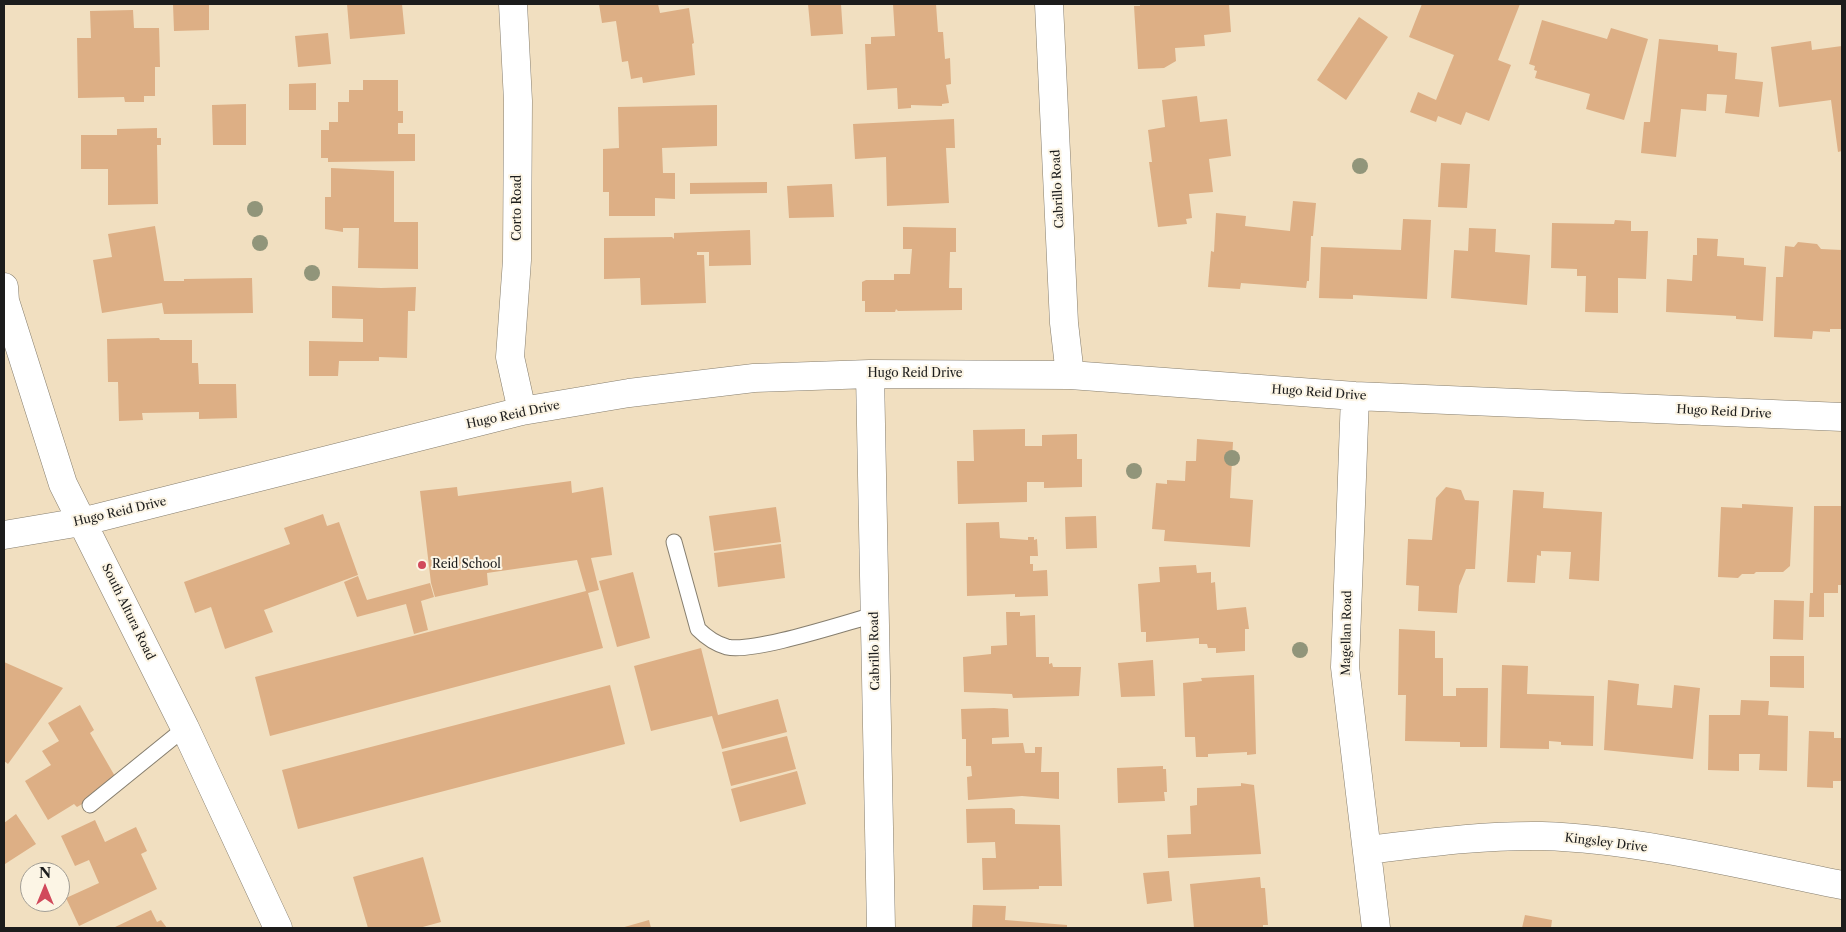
<!DOCTYPE html>
<html>
<head>
<meta charset="utf-8">
<style>
  body { margin:0 }
  #map { position:relative; width:1846px; height:932px; overflow:hidden; background:#f1dfc0; font-family:"Libre Caslon Text",serif }
  canvas { display:block }
  .frame { position:absolute; inset:0; border:5px solid #1c1c1c; pointer-events:none }
  .north { position:absolute; left:20px; top:862px; width:50px; height:50px; box-sizing:border-box; background:#fcf5e5; border:1px solid #a29e95; border-radius:50%; rotate:0deg; font-size:14px; font-weight:700; line-height:20px; text-align:center; color:#1c1c1c }
  .north::after { content:''; display:block; margin:auto; width:18px; height:22px; background:#d1495b; clip-path:polygon(50% 0,100% 100%,50% 72%,0 100%) }
</style>
</head>
<body>
<div id="map">
<canvas width="1846" height="932"></canvas>
<div class="frame"></div>
<div class="north">N</div>
</div>
<script>
const g = document.querySelector('canvas').getContext('2d');
g.lineJoin = 'round';
function paint(path, color) {
  g.fillStyle = color;
  g.fill(path, 'evenodd');
}
function strokePath(path, color, width, dash) {
  g.strokeStyle = color;
  g.lineWidth = width;
  g.lineCap = dash ? 'butt' : 'round';
  g.setLineDash(dash || []);
  g.stroke(path);
}
function label(font, color, halo, rows, align = 'center') {
  g.font = font + ' "Libre Caslon Text",serif';
  g.lineWidth = 4;
  g.setLineDash([]);
  g.textBaseline = 'middle';
  g.strokeStyle = halo;
  g.fillStyle = color;
  for (const [text, x, y, turn = 0] of rows) {
    g.save();
    g.translate(x, y);
    g.rotate((+turn || 0) * Math.PI / 180);
    g.textAlign = isNaN(turn) ? turn : align;
    if (halo) g.strokeText(text, 0, 0);
    g.fillText(text, 0, 0);
    g.restore();
  }
}
const building = new Path2D(`
  M 173,4 L 209,4 L 209,30 L 174,31 Z
  M 347,4 L 402,4 L 405,34 L 350,39 Z
  M 599,4 L 658,4 L 660,13 L 689,8 L 694,43 L 692,44 L 695,75 L 643,83 L 642,77 L 631,79 L 628,61 L 622,62 L 616,21 L 602,23 Z
  M 808,4 L 841,4 L 843,34 L 811,36 Z
  M 893,4 L 936,4 L 938,32 L 943,32 L 945,59 L 950,58 L 951,84 L 946,85 L 949,103 L 942,104 L 942,106 L 911,105 L 911,108 L 898,109 L 897,88 L 867,90 L 865,44 L 871,44 L 871,37 L 895,36 Z
  M 1140,4 L 1229,4 L 1231,32 L 1204,35 L 1205,46 L 1175,48 L 1176,61 L 1164,68 L 1138,69 L 1134,6 L 1140,6 Z
  M 1422,4 L 1520,4 L 1498,60 L 1511,65 L 1489,121 L 1466,112 L 1461,125 L 1438,116 L 1436,122 L 1410,112 L 1418,92 L 1436,100 L 1454,55 L 1409,37 Z
  M 133,10 L 134,28 L 159,28 L 160,67 L 155,67 L 155,96 L 144,96 L 144,102 L 125,102 L 124,97 L 78,98 L 77,38 L 91,38 L 90,11 Z
  M 1359,17 L 1388,37 L 1346,100 L 1317,80 Z
  M 1542,20 L 1607,39 L 1611,28 L 1648,39 L 1624,120 L 1586,109 L 1590,94 L 1535,78 L 1537,71 L 1534,70 L 1535,66 L 1529,64 Z
  M 328,33 L 331,64 L 298,67 L 295,36 Z
  M 1659,39 L 1718,45 L 1718,51 L 1737,53 L 1735,79 L 1763,82 L 1759,117 L 1725,113 L 1727,95 L 1707,94 L 1706,111 L 1681,109 L 1676,157 L 1641,153 L 1644,122 L 1650,122 Z
  M 1811,41 L 1812,50 L 1842,46 L 1842,151 L 1838,152 L 1831,100 L 1779,107 L 1771,47 Z
  M 363,80 L 398,80 L 398,111 L 403,111 L 403,123 L 398,123 L 398,134 L 415,134 L 415,161 L 328,162 L 328,158 L 321,158 L 321,130 L 329,130 L 329,122 L 338,122 L 338,102 L 349,102 L 349,90 L 363,90 Z
  M 316,83 L 316,110 L 289,110 L 289,84 Z
  M 1197,96 L 1200,122 L 1227,119 L 1231,156 L 1209,159 L 1213,192 L 1189,194 L 1192,218 L 1186,219 L 1187,224 L 1158,227 L 1149,162 L 1152,162 L 1148,130 L 1165,127 L 1162,100 Z
  M 246,104 L 246,145 L 213,145 L 212,105 Z
  M 717,105 L 717,146 L 662,148 L 663,173 L 675,173 L 675,199 L 655,198 L 655,216 L 609,216 L 609,192 L 603,192 L 603,149 L 619,148 L 618,107 Z
  M 954,119 L 955,148 L 946,148 L 949,203 L 887,206 L 886,157 L 855,159 L 853,124 Z
  M 157,128 L 157,138 L 161,138 L 161,145 L 157,145 L 158,204 L 108,205 L 108,169 L 81,169 L 81,135 L 117,135 L 117,129 Z
  M 1441,163 L 1470,164 L 1467,208 L 1438,207 Z
  M 331,168 L 394,171 L 394,222 L 418,222 L 418,269 L 358,268 L 359,228 L 343,228 L 343,232 L 325,229 L 325,197 L 331,197 Z
  M 767,182 L 767,193 L 690,194 L 690,183 Z
  M 832,184 L 834,217 L 789,218 L 787,186 Z
  M 1293,201 L 1316,203 L 1313,236 L 1311,236 L 1309,281 L 1307,281 L 1306,288 L 1241,283 L 1240,289 L 1208,287 L 1211,251 L 1214,252 L 1216,213 L 1246,216 L 1245,226 L 1290,231 Z
  M 1403,219 L 1431,220 L 1427,299 L 1353,295 L 1353,299 L 1319,298 L 1321,247 L 1401,250 Z
  M 1615,220 L 1631,221 L 1631,231 L 1648,231 L 1646,279 L 1618,278 L 1618,313 L 1585,312 L 1586,276 L 1577,276 L 1577,269 L 1551,268 L 1552,223 L 1614,224 Z
  M 155,226 L 164,281 L 184,281 L 184,279 L 252,278 L 253,313 L 164,314 L 162,303 L 102,313 L 93,260 L 112,257 L 108,234 Z
  M 903,227 L 956,228 L 956,252 L 950,252 L 949,288 L 962,288 L 962,310 L 898,311 L 896,309 L 895,312 L 865,312 L 865,301 L 862,301 L 862,282 L 866,280 L 894,280 L 894,274 L 910,274 L 912,249 L 903,249 Z
  M 1469,228 L 1496,229 L 1495,252 L 1530,255 L 1527,305 L 1451,298 L 1454,250 L 1468,251 Z
  M 750,230 L 751,265 L 709,266 L 709,252 L 697,252 L 697,255 L 704,255 L 706,303 L 641,305 L 640,278 L 604,279 L 604,238 L 672,237 L 674,239 L 674,233 Z
  M 1697,238 L 1718,239 L 1717,256 L 1744,258 L 1744,265 L 1766,267 L 1763,321 L 1736,319 L 1736,316 L 1666,312 L 1667,279 L 1692,281 L 1693,255 L 1697,255 Z
  M 1798,242 L 1817,244 L 1821,249 L 1842,250 L 1842,329 L 1830,329 L 1830,332 L 1813,331 L 1812,339 L 1774,337 L 1776,277 L 1783,277 L 1785,246 L 1794,247 Z
  M 332,286 L 381,288 L 416,287 L 415,311 L 408,311 L 407,358 L 379,357 L 379,361 L 339,361 L 338,376 L 309,376 L 309,341 L 363,342 L 363,319 L 332,318 Z
  M 159,338 L 160,340 L 192,340 L 192,363 L 198,363 L 199,384 L 236,384 L 237,418 L 199,419 L 199,412 L 142,413 L 143,420 L 119,421 L 118,382 L 108,382 L 107,339 Z
  M 1025,429 L 1025,446 L 1042,446 L 1042,435 L 1077,434 L 1077,459 L 1082,459 L 1082,487 L 1044,488 L 1044,482 L 1027,482 L 1027,502 L 958,504 L 957,461 L 974,461 L 973,430 Z
  M 1197,439 L 1233,442 L 1230,498 L 1253,500 L 1250,547 L 1164,541 L 1165,530 L 1152,529 L 1156,483 L 1167,484 L 1167,480 L 1185,481 L 1186,461 L 1196,461 Z
  M 571,481 L 572,493 L 603,487 L 612,555 L 591,558 L 599,590 L 588,593 L 603,648 L 270,736 L 255,677 L 586,591 L 577,560 L 487,573 L 488,585 L 435,597 L 431,583 L 420,491 L 457,487 L 458,496 Z
  M 1446,487 L 1461,490 L 1465,500 L 1479,501 L 1475,569 L 1466,569 L 1459,586 L 1457,613 L 1418,611 L 1419,586 L 1406,585 L 1408,539 L 1432,540 L 1436,498 Z
  M 1513,490 L 1544,492 L 1543,508 L 1602,512 L 1599,581 L 1569,579 L 1571,552 L 1541,551 L 1541,556 L 1537,555 L 1535,583 L 1507,582 Z
  M 1742,504 L 1793,507 L 1790,566 L 1783,572 L 1756,572 L 1754,574 L 1742,574 L 1738,578 L 1718,577 L 1721,507 L 1742,508 Z
  M 1814,506 L 1842,506 L 1842,585 L 1838,585 L 1838,593 L 1824,593 L 1824,617 L 1809,617 L 1810,593 L 1813,593 Z
  M 776,507 L 781,542 L 714,551 L 709,516 Z
  M 323,514 L 327,526 L 339,522 L 358,575 L 264,610 L 273,632 L 225,649 L 211,607 L 195,613 L 184,582 L 290,544 L 284,528 Z
  M 1096,516 L 1097,548 L 1066,549 L 1065,517 Z
  M 999,522 L 1000,538 L 1028,540 L 1028,537 L 1034,537 L 1034,540 L 1037,539 L 1038,556 L 1030,556 L 1030,564 L 1033,564 L 1033,571 L 1047,570 L 1048,596 L 1015,597 L 1015,594 L 967,596 L 966,523 Z
  M 781,544 L 785,578 L 718,587 L 714,553 Z
  M 1196,565 L 1197,573 L 1211,572 L 1211,583 L 1215,582 L 1217,610 L 1246,607 L 1249,629 L 1245,629 L 1245,651 L 1216,653 L 1216,648 L 1208,648 L 1207,644 L 1199,644 L 1199,638 L 1146,642 L 1146,632 L 1141,632 L 1138,584 L 1160,582 L 1159,567 Z
  M 633,572 L 650,638 L 617,647 L 599,581 Z
  M 358,576 L 367,600 L 430,583 L 434,597 L 421,601 L 428,630 L 414,634 L 406,604 L 357,617 L 344,582 Z
  M 1774,600 L 1804,601 L 1803,640 L 1773,639 Z
  M 1006,612 L 1020,612 L 1020,616 L 1035,615 L 1036,657 L 1049,657 L 1049,664 L 1052,663 L 1053,667 L 1081,667 L 1079,696 L 1013,698 L 1012,694 L 964,692 L 963,657 L 991,654 L 991,646 L 1007,645 Z
  M 1399,629 L 1435,631 L 1435,658 L 1443,658 L 1443,696 L 1456,696 L 1456,688 L 1488,688 L 1487,747 L 1460,747 L 1460,742 L 1405,741 L 1406,695 L 1398,695 Z
  M 701,648 L 718,715 L 778,699 L 787,732 L 722,749 L 712,716 L 651,731 L 634,666 Z
  M 1770,656 L 1804,656 L 1804,688 L 1770,687 Z
  M 1153,660 L 1155,696 L 1121,697 L 1118,663 Z
  M 4,662 L 63,688 L 8,764 L 4,761 Z
  M 1502,665 L 1528,666 L 1527,694 L 1594,696 L 1593,746 L 1561,745 L 1561,742 L 1549,741 L 1549,749 L 1500,748 Z
  M 1254,675 L 1256,754 L 1247,755 L 1247,752 L 1208,754 L 1208,757 L 1196,757 L 1195,737 L 1185,737 L 1183,683 L 1202,681 L 1201,678 Z
  M 1608,680 L 1639,684 L 1637,705 L 1672,708 L 1674,685 L 1700,688 L 1693,759 L 1604,750 Z
  M 610,685 L 625,744 L 298,829 L 282,770 Z
  M 1741,700 L 1769,701 L 1768,715 L 1788,716 L 1787,771 L 1759,770 L 1760,754 L 1739,754 L 1739,771 L 1708,770 L 1709,715 L 1740,715 Z
  M 80,705 L 94,730 L 90,733 L 116,778 L 103,792 L 77,807 L 74,804 L 48,820 L 25,781 L 51,765 L 42,751 L 59,741 L 48,723 Z
  M 994,708 L 1008,709 L 1009,737 L 992,738 L 992,744 L 1023,743 L 1025,753 L 1035,753 L 1035,747 L 1042,747 L 1041,772 L 1059,772 L 1059,799 L 1022,796 L 968,800 L 967,777 L 972,776 L 971,766 L 966,766 L 966,739 L 962,739 L 961,709 Z
  M 1809,731 L 1834,732 L 1834,738 L 1842,738 L 1842,781 L 1833,781 L 1833,788 L 1807,787 Z
  M 787,736 L 796,769 L 731,786 L 722,752 Z
  M 1163,766 L 1163,769 L 1166,769 L 1167,792 L 1164,792 L 1165,801 L 1118,803 L 1117,768 Z
  M 797,771 L 806,804 L 740,822 L 731,789 Z
  M 1241,783 L 1254,785 L 1261,854 L 1168,858 L 1167,835 L 1191,834 L 1190,806 L 1197,805 L 1197,788 L 1241,786 Z
  M 1012,808 L 1015,810 L 1015,824 L 1060,825 L 1062,886 L 1039,886 L 1039,889 L 983,890 L 982,858 L 996,858 L 995,842 L 967,843 L 966,809 Z
  M 16,814 L 36,844 L 5,864 L 4,823 Z
  M 95,820 L 105,842 L 136,827 L 147,851 L 141,854 L 157,889 L 79,926 L 66,898 L 99,883 L 89,860 L 75,866 L 61,836 Z
  M 423,857 L 441,922 L 419,928 L 368,928 L 353,877 Z
  M 1169,871 L 1172,901 L 1147,904 L 1143,873 Z
  M 1260,877 L 1261,888 L 1265,888 L 1268,925 L 1263,925 L 1263,928 L 1194,928 L 1190,884 Z
  M 973,905 L 1006,906 L 1005,920 L 1067,925 L 1067,928 L 972,928 Z
  M 151,910 L 157,922 L 161,920 L 167,928 L 113,928 Z
  M 1525,915 L 1552,920 L 1551,928 L 1522,928 Z
  M 649,920 L 651,928 L 621,928 Z`);
const lane = new Path2D(`
  M 674,542 L 698,629 C 706,637 716,644 727,647 C 754,653 844,623 874,615
  M 90,805 L 185,728`);
const street = new Path2D(`
  M 513,4 L 518,101 L 517,260 L 510,357 L 522,411
  M 1049,4 L 1064,323 L 1070,375
  M 4,287 L 5,301 L 63,484 L 185,728 L 278,928
  M 870,374 L 881,928
  M 1355,396 L 1345,667 L 1376,928
  M 4,535 L 81,522 L 522,411 L 629,393 L 754,378 L 870,374 L 1070,375 L 1355,396 L 1842,417
  M 1368,850 C 1426,843 1483,835 1542,836 C 1639,839 1747,866 1842,885`);
const trees = [
  [1360,166],
  [255,209],
  [260,243],
  [312,273],
  [1232,458],
  [1134,471],
  [1300,650]
];
const markers = [
  [422,565,5,"#d1495b"]
];
const streetNames = [
  ["Cabrillo Road",1058,189,-93],
  ["Corto Road",518,208,-90],
  ["Hugo Reid Drive",915,374],
  ["Hugo Reid Drive",1319,393,4],
  ["Hugo Reid Drive",1724,412,3],
  ["Hugo Reid Drive",513,415,-12],
  ["Hugo Reid Drive",120,512,-13],
  ["South Altura Road",128,612,64],
  ["Magellan Road",1347,633,-89],
  ["Cabrillo Road",875,651,-91],
  ["Kingsley Drive",1606,843,7]
];
const poiNames = [
  ["Reid School",432,565]
];
paint(building, '#ddaf85');
strokePath(lane, '#867e6e', 17);
strokePath(street, '#867e6e', 29);
strokePath(lane, '#fff', 15);
strokePath(street, '#fff', 28);
g.fillStyle = '#91957a';
for (const [x, y] of trees) {
  g.beginPath();
  g.arc(x, y, 8, 0, 2 * Math.PI);
  g.fill();
}
for (const [x, y, r, color] of markers) {
  const dot = new Path2D();
  dot.arc(x, y, r, 0, 2 * Math.PI);
  g.fillStyle = color;
  g.fill(dot);
  strokePath(dot, '#fcf5e5', 2);
}
label('12px', '#1c1c1c', '#fcf5e5', streetNames);
label('12px', '#1c1c1c', '#fcf5e5', poiNames, 'left');
</script>
</body>
</html>
